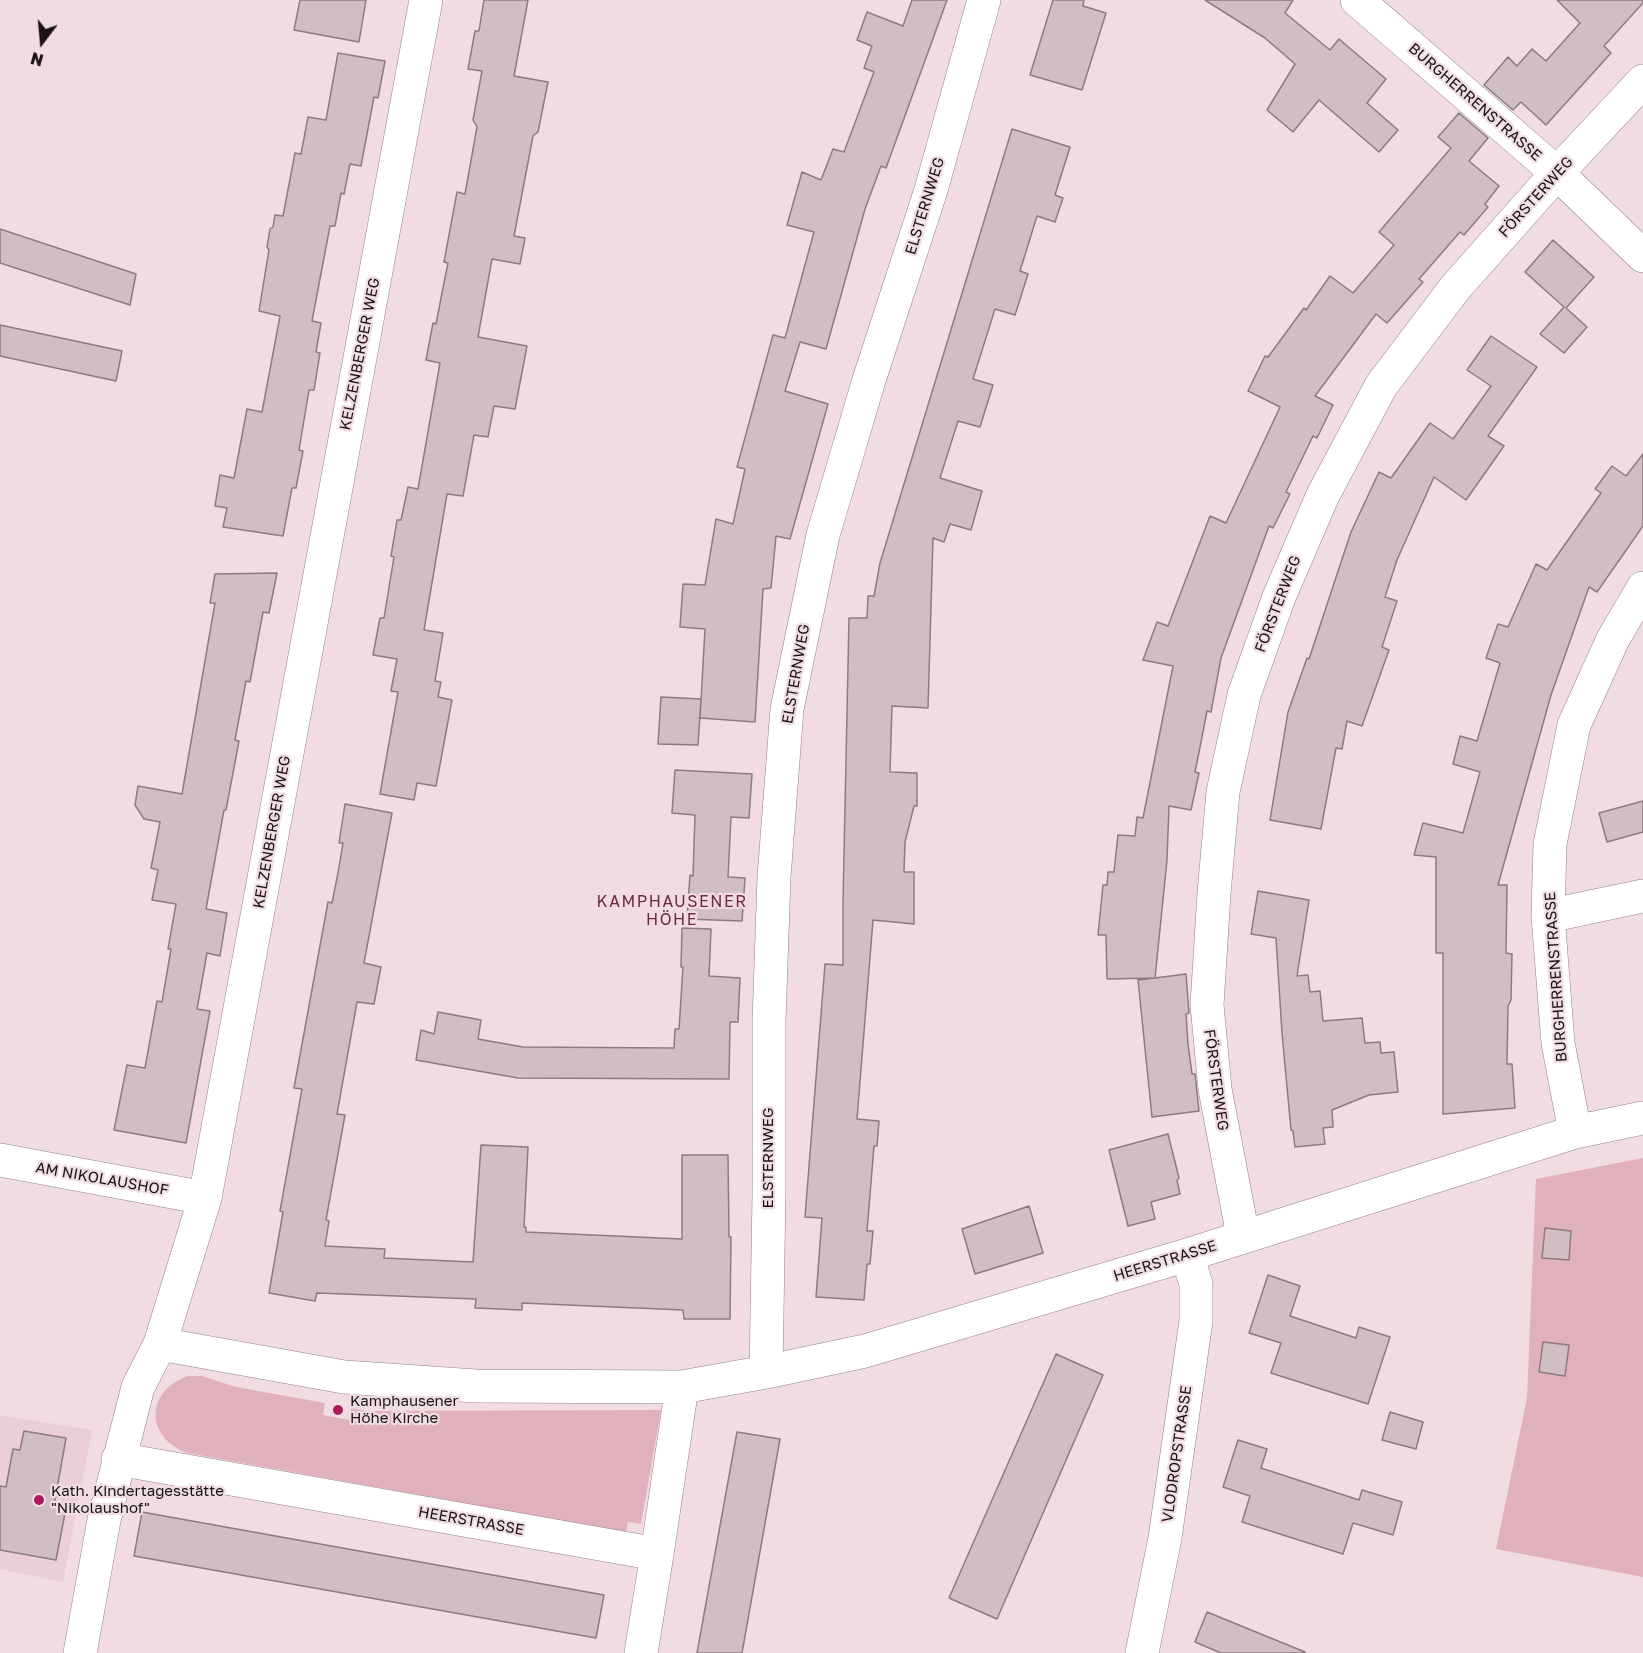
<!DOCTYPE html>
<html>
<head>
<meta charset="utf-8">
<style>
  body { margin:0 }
  #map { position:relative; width:1643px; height:1653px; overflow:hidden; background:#f0dce1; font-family:"Golos Text",sans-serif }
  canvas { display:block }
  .north { position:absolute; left:12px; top:12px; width:60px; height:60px; -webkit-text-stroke:4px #f0dce1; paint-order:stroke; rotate:196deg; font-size:16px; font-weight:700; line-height:24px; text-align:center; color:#191314 }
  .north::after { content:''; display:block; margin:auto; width:21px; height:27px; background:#191314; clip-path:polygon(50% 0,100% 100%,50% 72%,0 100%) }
</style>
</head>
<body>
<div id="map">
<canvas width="1643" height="1653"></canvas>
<div class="north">N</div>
</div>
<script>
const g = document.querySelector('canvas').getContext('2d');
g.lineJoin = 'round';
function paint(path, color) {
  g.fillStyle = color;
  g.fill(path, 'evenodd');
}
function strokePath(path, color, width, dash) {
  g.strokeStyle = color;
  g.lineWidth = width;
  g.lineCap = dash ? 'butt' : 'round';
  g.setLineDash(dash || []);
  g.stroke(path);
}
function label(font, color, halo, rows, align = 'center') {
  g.font = font + ' "Golos Text",sans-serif';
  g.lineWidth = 4.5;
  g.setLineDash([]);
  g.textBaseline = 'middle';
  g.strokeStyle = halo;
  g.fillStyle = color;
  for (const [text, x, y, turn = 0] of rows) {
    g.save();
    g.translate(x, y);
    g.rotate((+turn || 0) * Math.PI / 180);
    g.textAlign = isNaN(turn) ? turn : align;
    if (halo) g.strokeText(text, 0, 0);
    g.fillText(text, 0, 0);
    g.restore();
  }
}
const built = new Path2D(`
  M 0,1415 L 92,1430 L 63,1582 L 0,1569 Z`);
const green = new Path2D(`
  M 1643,1158 L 1643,1577 L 1496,1549 L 1527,1398 L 1536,1179 Z
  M 188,1376 L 202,1376 L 236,1387 L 325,1403 L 323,1415 L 349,1420 L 351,1408 L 367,1411 L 661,1410 L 641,1524 L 628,1522 L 626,1532 L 187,1453 C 145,1437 145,1391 188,1376 Z`);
const building = new Path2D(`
  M 300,0 L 366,0 L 359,42 L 294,30 Z
  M 484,0 L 528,0 L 514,76 L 548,82 L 538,132 L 533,136 L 514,236 L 525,238 L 520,264 L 492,259 L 478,337 L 527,346 L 515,409 L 494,406 L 488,437 L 474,435 L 463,496 L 447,494 L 424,630 L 443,633 L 435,681 L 441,682 L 438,697 L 452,700 L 436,786 L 417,783 L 414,800 L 380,794 L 398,692 L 391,691 L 397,659 L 373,655 L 380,618 L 384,618 L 394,557 L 391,556 L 397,520 L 401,520 L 408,487 L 418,489 L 440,363 L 426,360 L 433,323 L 436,324 L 442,293 L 448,263 L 444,262 L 457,192 L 465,194 L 477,127 L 473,120 L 482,71 L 468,69 L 475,31 L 479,31 Z
  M 912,0 L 947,0 L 886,168 L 881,166 L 865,209 L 826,349 L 800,342 L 785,391 L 828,404 L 790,539 L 776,536 L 771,588 L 763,589 L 755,722 L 700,718 L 705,629 L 680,627 L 683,584 L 705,585 L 716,519 L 733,524 L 745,469 L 737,467 L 773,335 L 785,338 L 814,232 L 787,225 L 802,172 L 821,180 L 833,149 L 844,152 L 874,72 L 864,68 L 872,46 L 857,40 L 867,12 L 903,26 Z
  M 1053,0 L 1084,0 L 1083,6 L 1106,13 L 1082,90 L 1030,75 Z
  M 1205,0 L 1293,0 L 1285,13 L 1330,50 L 1339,39 L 1386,79 L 1367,103 L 1398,130 L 1379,152 L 1319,100 L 1293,132 L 1267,110 L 1295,64 L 1265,38 Z
  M 1557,0 L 1643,0 L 1643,3 L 1604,46 L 1611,53 L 1546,125 L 1521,102 L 1513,110 L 1484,85 L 1508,57 L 1517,66 L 1532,49 L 1546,61 L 1580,23 Z
  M 338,53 L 385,61 L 378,98 L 374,97 L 361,166 L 350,164 L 344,194 L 341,193 L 335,226 L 330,226 L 312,321 L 321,323 L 316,352 L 320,353 L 314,390 L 309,390 L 299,450 L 303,451 L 296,488 L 292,488 L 283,536 L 223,527 L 227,508 L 215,506 L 220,475 L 234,478 L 247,409 L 262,412 L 280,316 L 259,311 L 267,262 L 269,250 L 267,247 L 270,229 L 273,227 L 275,215 L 283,216 L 295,153 L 301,154 L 308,117 L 326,120 Z
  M 1459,113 L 1488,138 L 1469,161 L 1499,186 L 1485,204 L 1488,207 L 1464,235 L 1460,232 L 1419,279 L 1423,282 L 1387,323 L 1376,314 L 1315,396 L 1333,405 L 1317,438 L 1313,436 L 1286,492 L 1290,494 L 1273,528 L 1269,526 L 1221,658 L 1211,712 L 1207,711 L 1201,742 L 1195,772 L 1199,773 L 1191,810 L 1169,806 L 1167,860 L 1155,978 L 1186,974 L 1189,1013 L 1186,1014 L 1188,1044 L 1192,1074 L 1195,1074 L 1199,1111 L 1152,1117 L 1138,980 L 1155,978 L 1107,979 L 1106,935 L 1098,935 L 1103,885 L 1107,885 L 1108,872 L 1114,872 L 1118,835 L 1135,836 L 1137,817 L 1143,818 L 1173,666 L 1143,660 L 1157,622 L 1168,626 L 1210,516 L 1226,523 L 1280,407 L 1248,391 L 1265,356 L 1268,357 L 1304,308 L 1306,310 L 1330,276 L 1353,293 L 1394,245 L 1379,232 L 1451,148 L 1438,137 Z
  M 1012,129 L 1070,147 L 1055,195 L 1063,198 L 1055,222 L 1037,216 L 1020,271 L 1028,274 L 1015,315 L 995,309 L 973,379 L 993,385 L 980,427 L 958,421 L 940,478 L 982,491 L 971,530 L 950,524 L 944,542 L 933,538 L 928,708 L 892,706 L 890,772 L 917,773 L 917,806 L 914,806 L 905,842 L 904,872 L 914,872 L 914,924 L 873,920 L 857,1119 L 879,1121 L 877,1146 L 874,1146 L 867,1231 L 873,1231 L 870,1264 L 867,1264 L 864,1300 L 816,1297 L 822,1218 L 805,1217 L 825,964 L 843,965 L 843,902 L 849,618 L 867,618 L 868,596 L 874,596 L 880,563 Z
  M 0,229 L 136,274 L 130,305 L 0,263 Z
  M 1553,240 L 1594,277 L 1566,308 L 1587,327 L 1564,353 L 1540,334 L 1564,307 L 1525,272 Z
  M 0,325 L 122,351 L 116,381 L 0,356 Z
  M 1491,336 L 1537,367 L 1488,436 L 1504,446 L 1466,500 L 1434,477 L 1397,560 L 1385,597 L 1397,601 L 1382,647 L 1389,650 L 1362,726 L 1347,721 L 1342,749 L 1336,748 L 1321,829 L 1270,820 L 1288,712 L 1307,658 L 1309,659 L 1351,532 L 1379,472 L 1391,478 L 1430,423 L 1453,439 L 1491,386 L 1467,370 Z
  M 1643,454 L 1643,526 L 1597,592 L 1589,587 L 1551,695 L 1498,885 L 1507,885 L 1506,953 L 1512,954 L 1511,1000 L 1508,1006 L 1507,1064 L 1512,1064 L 1515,1108 L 1443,1114 L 1443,953 L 1436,953 L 1436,857 L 1414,855 L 1423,823 L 1463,833 L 1480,772 L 1453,764 L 1460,736 L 1477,741 L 1500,663 L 1486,658 L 1498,624 L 1508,627 L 1536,564 L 1547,570 L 1601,493 L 1595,489 L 1612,466 L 1626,476 Z
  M 277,573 L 269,613 L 263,612 L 250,682 L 246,681 L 235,740 L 239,741 L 226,810 L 224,810 L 206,909 L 227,913 L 220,956 L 207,953 L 197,1009 L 210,1011 L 186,1143 L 114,1130 L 127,1065 L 145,1068 L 157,1001 L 162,1002 L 171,949 L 168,949 L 176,904 L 152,900 L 158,870 L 151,868 L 160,822 L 144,819 L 135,805 L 138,786 L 182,794 L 215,603 L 210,603 L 215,574 Z
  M 661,697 L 701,699 L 698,745 L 658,744 Z
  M 675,770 L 752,774 L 749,818 L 731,817 L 728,877 L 745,878 L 742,921 L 687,919 L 690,875 L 693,876 L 695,815 L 672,813 Z
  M 1643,801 L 1643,832 L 1607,842 L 1599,813 Z
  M 345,804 L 392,813 L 364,963 L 381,967 L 374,1004 L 357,1002 L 337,1114 L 345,1115 L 326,1220 L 329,1221 L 325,1246 L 385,1249 L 384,1258 L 473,1262 L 481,1145 L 528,1147 L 524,1227 L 526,1227 L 526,1232 L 682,1239 L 682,1155 L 728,1155 L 729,1237 L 731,1237 L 730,1319 L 684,1319 L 683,1310 L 522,1303 L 522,1310 L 475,1308 L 476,1299 L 317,1293 L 315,1301 L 269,1293 L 283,1212 L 280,1211 L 302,1089 L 294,1088 L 328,902 L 332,903 L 338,873 L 343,843 L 339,843 Z
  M 1258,891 L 1309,900 L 1297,976 L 1308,975 L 1310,992 L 1320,991 L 1323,1021 L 1362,1018 L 1365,1043 L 1380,1042 L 1381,1053 L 1394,1052 L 1398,1092 L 1369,1095 L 1332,1110 L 1333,1127 L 1323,1128 L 1325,1144 L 1295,1147 L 1293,1131 L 1291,1130 L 1282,1033 L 1276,938 L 1251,934 Z
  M 682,928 L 711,929 L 709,976 L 740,978 L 738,1022 L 730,1022 L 729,1079 L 518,1078 L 416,1060 L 421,1030 L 434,1034 L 438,1012 L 481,1020 L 478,1039 L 523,1047 L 674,1048 L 675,1029 L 679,1029 L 683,967 L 681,967 Z
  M 1168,1134 L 1179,1178 L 1177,1180 L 1180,1194 L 1151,1202 L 1155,1219 L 1128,1226 L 1109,1150 Z
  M 1029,1206 L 1043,1253 L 975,1274 L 962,1229 Z
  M 1545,1228 L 1571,1231 L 1569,1260 L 1542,1258 Z
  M 1268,1275 L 1300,1286 L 1290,1316 L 1356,1338 L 1359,1327 L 1390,1337 L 1368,1404 L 1271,1373 L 1281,1343 L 1249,1333 Z
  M 1543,1342 L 1569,1345 L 1565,1376 L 1539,1372 Z
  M 1056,1354 L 1103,1375 L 997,1619 L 949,1598 Z
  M 1390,1412 L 1423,1422 L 1416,1449 L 1382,1440 Z
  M 24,1431 L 66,1438 L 54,1506 L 66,1508 L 56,1560 L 0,1550 L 0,1486 L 6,1487 L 13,1449 L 20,1450 Z
  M 737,1432 L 780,1439 L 742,1653 L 697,1653 Z
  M 1238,1440 L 1267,1449 L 1261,1468 L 1359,1500 L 1362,1490 L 1402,1502 L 1393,1535 L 1353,1523 L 1343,1554 L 1242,1522 L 1250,1496 L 1223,1487 Z
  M 142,1512 L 604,1595 L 596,1638 L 134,1556 Z
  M 1207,1612 L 1305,1652 L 1305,1653 L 1221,1653 L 1195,1642 Z`);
const street = new Path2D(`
  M 1357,0 L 1557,173 L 1643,256
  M 1548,916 L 1643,896
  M 1575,1132 L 1558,1043 L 1548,916 L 1550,844 L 1574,725 L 1613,639 L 1643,588
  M 0,1160 L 205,1198
  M 1243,1236 L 1215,1089 L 1207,1005 L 1214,893 L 1223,792 L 1244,695 L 1279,597 L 1323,495 L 1381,386 L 1455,288 L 1557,173 L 1643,81
  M 160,1344 L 344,1377 L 476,1386 L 682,1387 L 766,1372 L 865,1351 L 1187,1255 L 1575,1132 L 1643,1118
  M 766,1372 L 769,1194 L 769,1021 L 774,877 L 787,709 L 823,535 L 869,380 L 931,190 L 984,0
  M 118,1459 L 657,1554 L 682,1387
  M 80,1653 L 104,1520 L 138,1387 L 160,1344 L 205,1198 L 426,0
  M 641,1653 L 657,1554
  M 1142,1653 L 1165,1538 L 1196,1321 L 1196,1284 L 1187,1255`);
const markers = [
  [338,1410,6,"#a91b5a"],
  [39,1500,6,"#a91b5a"]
];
const streetNames = [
  ["BURGHERRENSTRASSE",1475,102,41],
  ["FÖRSTERWEG",1536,197,-48],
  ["ELSTERNWEG",925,206,-73],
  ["KELZENBERGER WEG",360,354,-79],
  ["FÖRSTERWEG",1278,604,-69],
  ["ELSTERNWEG",796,674,-80],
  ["KELZENBERGER WEG",272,832,-80],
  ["BURGHERRENSTRASSE",1556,977,-94],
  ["FÖRSTERWEG",1216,1080,82],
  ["ELSTERNWEG",768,1158,-90],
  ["AM NIKOLAUSHOF",102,1179,10],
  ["HEERSTRASSE",1165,1261,-17],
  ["VLODROPSTRASSE",1177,1454,-82],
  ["HEERSTRASSE",471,1521,10]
];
const poiNames = [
  ["Kamphausener",350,1401],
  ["Höhe Kirche",350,1418],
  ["Kath. Kindertagesstätte",51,1491],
  ["\"Nikolaushof\"",51,1508]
];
const neighbourhoodNames = [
  ["KAMPHAUSENER",672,902],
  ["HÖHE",672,920]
];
paint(built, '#ebcfd6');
paint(green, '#e1b0bd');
paint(building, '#d1bec3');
strokePath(building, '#8d7b80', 1.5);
strokePath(street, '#948387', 34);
strokePath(street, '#fff', 33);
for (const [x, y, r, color] of markers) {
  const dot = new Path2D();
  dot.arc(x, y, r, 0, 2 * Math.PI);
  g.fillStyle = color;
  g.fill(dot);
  strokePath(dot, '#f0dce1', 2);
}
label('15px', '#191314', '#f0dce1', streetNames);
label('15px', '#191314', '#f0dce1', poiNames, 'left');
g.letterSpacing = '1.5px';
label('16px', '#6e2a42', '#f0dce1', neighbourhoodNames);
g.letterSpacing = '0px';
</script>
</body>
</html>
